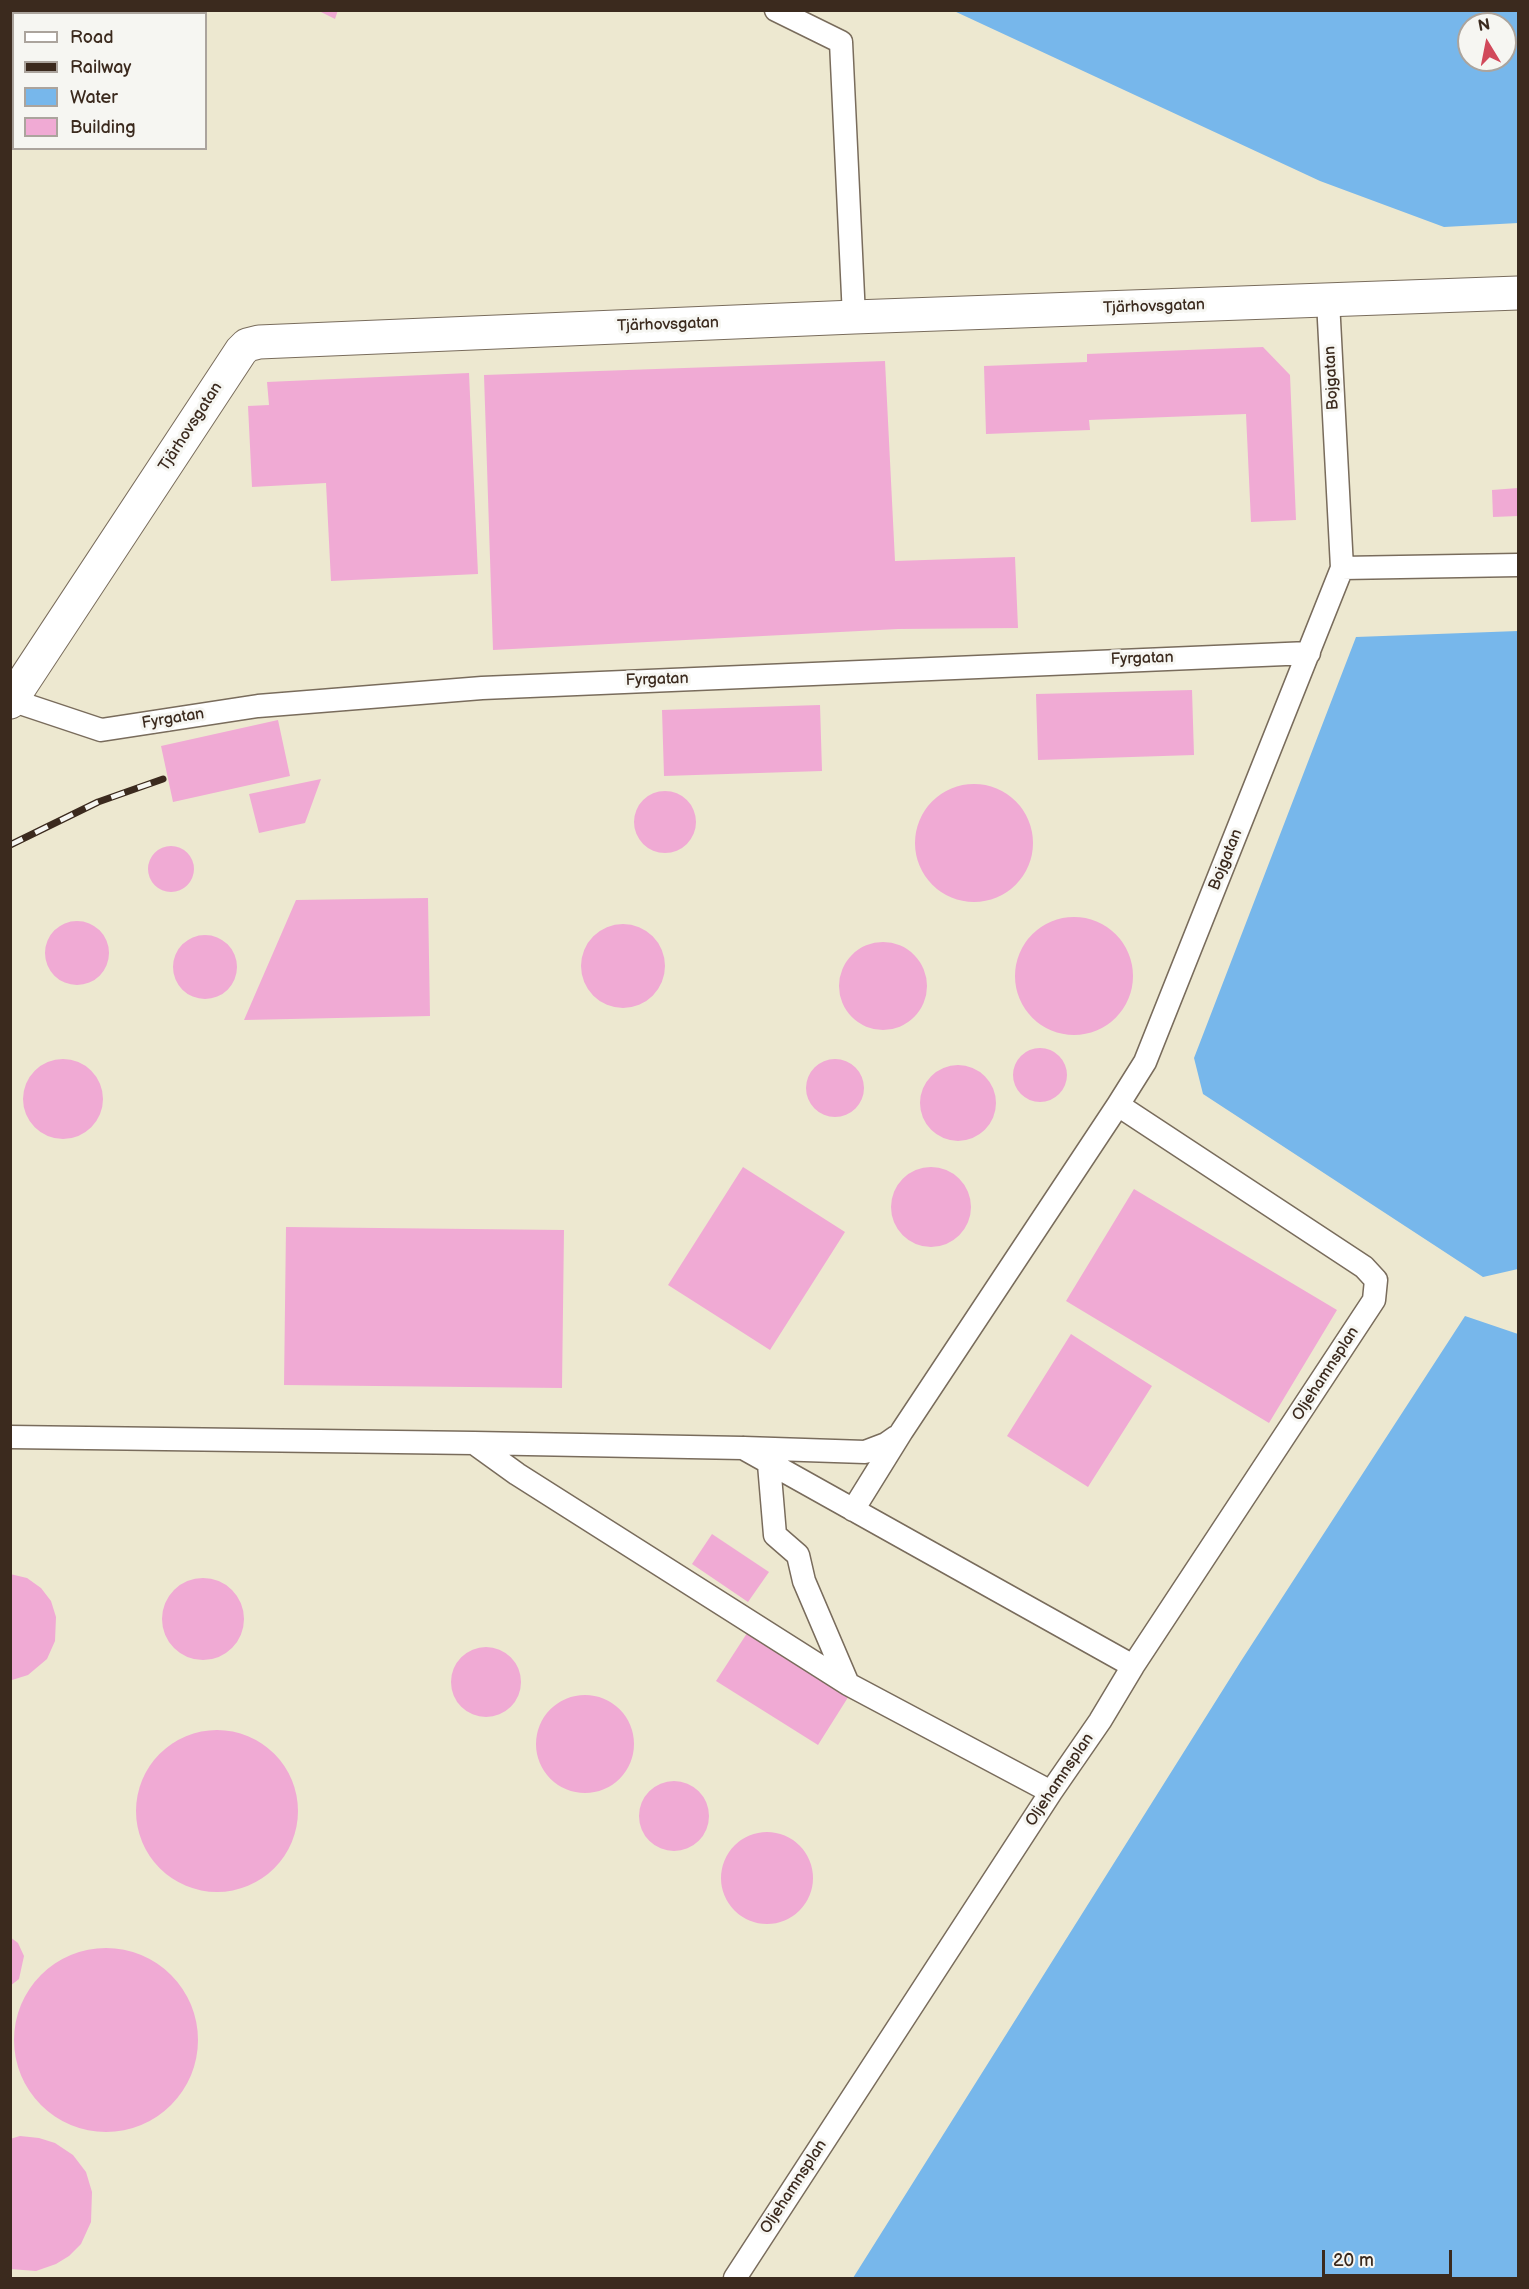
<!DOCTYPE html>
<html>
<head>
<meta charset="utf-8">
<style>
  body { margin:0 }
  #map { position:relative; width:1529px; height:2289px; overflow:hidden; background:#ede8d0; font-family:"Balsamiq Sans",sans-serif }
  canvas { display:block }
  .frame { position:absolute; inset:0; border:12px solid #3b2a1e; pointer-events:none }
  .legend { position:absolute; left:12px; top:12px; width:195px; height:138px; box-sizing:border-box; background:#f6f6f2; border:2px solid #aba49d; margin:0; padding:8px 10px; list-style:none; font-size:18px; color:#3b2a1e }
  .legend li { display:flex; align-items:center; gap:12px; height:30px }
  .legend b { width:30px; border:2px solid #aba49d }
  .north { position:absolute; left:1457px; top:12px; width:60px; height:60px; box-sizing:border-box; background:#f6f6f2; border:2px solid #aba49d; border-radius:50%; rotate:350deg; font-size:16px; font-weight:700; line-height:24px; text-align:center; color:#3b2a1e }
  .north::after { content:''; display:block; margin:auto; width:21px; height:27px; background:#d1495b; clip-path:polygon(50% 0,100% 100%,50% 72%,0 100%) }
  .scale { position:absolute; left:1322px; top:2250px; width:130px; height:27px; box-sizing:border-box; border:3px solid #3b2a1e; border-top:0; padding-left:8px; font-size:18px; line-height:21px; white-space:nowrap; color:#3b2a1e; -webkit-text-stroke:4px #f6f6f2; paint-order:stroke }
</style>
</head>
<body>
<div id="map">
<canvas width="1529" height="2289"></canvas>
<div class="frame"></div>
<ul class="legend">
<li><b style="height:8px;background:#fff"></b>Road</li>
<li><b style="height:8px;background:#3b2a1e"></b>Railway</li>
<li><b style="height:16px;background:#77b7eb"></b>Water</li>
<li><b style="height:16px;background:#f0aad4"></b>Building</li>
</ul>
<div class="north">N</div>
<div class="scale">20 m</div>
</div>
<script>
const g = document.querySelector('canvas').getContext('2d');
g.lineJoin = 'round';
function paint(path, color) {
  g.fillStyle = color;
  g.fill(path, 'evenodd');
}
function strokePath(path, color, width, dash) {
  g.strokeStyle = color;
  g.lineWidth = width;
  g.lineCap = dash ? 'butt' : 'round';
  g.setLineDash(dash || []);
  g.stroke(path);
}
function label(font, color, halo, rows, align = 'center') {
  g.font = font + ' "Balsamiq Sans",sans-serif';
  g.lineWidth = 6;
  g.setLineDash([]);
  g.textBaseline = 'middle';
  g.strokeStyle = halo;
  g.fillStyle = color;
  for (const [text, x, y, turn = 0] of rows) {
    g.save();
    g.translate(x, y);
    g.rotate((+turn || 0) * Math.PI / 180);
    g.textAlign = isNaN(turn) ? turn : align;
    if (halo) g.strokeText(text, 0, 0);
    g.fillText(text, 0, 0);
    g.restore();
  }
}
const water = new Path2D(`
  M 954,11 L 1518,11 L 1518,223 L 1444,227 L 1320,181 ZM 1469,24 L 1505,24 L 1505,60 L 1469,60 Z
  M 1518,631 L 1518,1269 L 1483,1277 L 1203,1094 L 1194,1058 L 1356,637 Z
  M 1465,1316 L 1518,1334 L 1518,2278 L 853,2278 L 1241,1661 Z`);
const building = new Path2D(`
  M 317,10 L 338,10 L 335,19 Z
  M 1263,347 L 1290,375 L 1296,520 L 1251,522 L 1246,414 L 1089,420 L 1090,430 L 986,434 L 984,366 L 1087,362 L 1087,354 Z
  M 885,361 L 895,561 L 1015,557 L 1018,628 L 898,629 L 493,650 L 484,375 Z
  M 469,373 L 478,574 L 331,581 L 326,483 L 252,487 L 248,406 L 269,405 L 267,382 Z
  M 1518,488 L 1518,516 L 1493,517 L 1492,490 Z
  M 1192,690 L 1194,755 L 1038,760 L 1036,694 Z
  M 820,705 L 822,771 L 664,776 L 662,710 Z
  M 278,720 L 290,776 L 173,802 L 161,746 Z
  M 321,779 L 305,823 L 259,833 L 249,794 Z
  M915 843a59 59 0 1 1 118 0a59 59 0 1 1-118 0Z
  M634 822a31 31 0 1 1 62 0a31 31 0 1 1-62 0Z
  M148 869a23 23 0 1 1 46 0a23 23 0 1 1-46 0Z
  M 428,898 L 430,1016 L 244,1020 L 296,900 Z
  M1015 976a59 59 0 1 1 118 0a59 59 0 1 1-118 0Z
  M45 953a32 32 0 1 1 64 0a32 32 0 1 1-64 0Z
  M581 966a42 42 0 1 1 84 0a42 42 0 1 1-84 0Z
  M173 967a32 32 0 1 1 64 0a32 32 0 1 1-64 0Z
  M839 986a44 44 0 1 1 88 0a44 44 0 1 1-88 0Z
  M1013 1075a27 27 0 1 1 54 0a27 27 0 1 1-54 0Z
  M806 1088a29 29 0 1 1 58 0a29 29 0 1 1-58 0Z
  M23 1099a40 40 0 1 1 80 0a40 40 0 1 1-80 0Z
  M920 1103a38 38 0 1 1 76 0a38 38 0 1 1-76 0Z
  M 743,1167 L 845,1232 L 770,1350 L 668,1285 Z
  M891 1207a40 40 0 1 1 80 0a40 40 0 1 1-80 0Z
  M 1134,1189 L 1337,1310 L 1269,1423 L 1066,1301 Z
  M 286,1227 L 564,1230 L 562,1388 L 284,1385 Z
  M 1071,1334 L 1152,1386 L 1088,1487 L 1007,1436 Z
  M 712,1534 L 769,1572 L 748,1602 L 692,1564 Z
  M 10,1574 L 27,1578 L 41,1588 L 51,1601 L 56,1617 L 55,1641 L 47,1659 L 28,1675 L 12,1680 Z
  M162 1619a41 41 0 1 1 82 0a41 41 0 1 1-82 0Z
  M 751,1627 L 852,1691 L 818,1745 L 716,1681 Z
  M451 1682a35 35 0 1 1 70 0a35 35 0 1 1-70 0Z
  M536 1744a49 49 0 1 1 98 0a49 49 0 1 1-98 0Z
  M136 1811a81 81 0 1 1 162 0a81 81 0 1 1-162 0Z
  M639 1816a35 35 0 1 1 70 0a35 35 0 1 1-70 0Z
  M721 1878a46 46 0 1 1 92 0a46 46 0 1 1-92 0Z
  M 10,1937 L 18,1943 L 24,1956 L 19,1979 L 10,1986 Z
  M14 2040a92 92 0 1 1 184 0a92 92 0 1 1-184 0Z
  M 20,2136 L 39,2138 L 55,2143 L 73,2155 L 86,2172 L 92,2192 L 91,2222 L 81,2244 L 69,2256 L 56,2264 L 36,2271 L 10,2269 L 10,2139 Z`);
const service = new Path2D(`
  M 776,10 L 841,42 L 854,317
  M 1342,568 L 1518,565
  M 11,700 L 101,730 L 258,706 L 482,688 L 1309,653
  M 10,1437 L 474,1443 L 743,1448 L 1133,1666
  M 474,1443 L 517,1474 L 848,1684
  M 744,1448 L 865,1452 L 886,1444 L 896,1437
  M 769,1464 L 775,1535 L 798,1555 L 804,1581 L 848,1684 L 1051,1792
  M 853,1510 L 902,1431 L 1118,1105
  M 735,2278 L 1051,1792 L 1100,1721 L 1133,1666 L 1374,1300 L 1376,1280 L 1364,1267 L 1118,1105 L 1145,1062 L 1342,568 L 1328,301`);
const minor = new Path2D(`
  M 10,702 L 241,351 L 247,345 L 259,342 L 854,317 L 1518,293`);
const rail = new Path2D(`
  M 10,845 L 98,802 L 163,779`);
const streetNames = [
  ["Tjärhovsgatan",1154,307,-2],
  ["Tjärhovsgatan",668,325,-2],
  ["Bojgatan",1332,378,-93],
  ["Tjärhovsgatan",191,427,-57],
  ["Fyrgatan",1142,659,-2],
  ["Fyrgatan",657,680,-2],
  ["Fyrgatan",173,719,-9],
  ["Bojgatan",1226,860,-68],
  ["Oljehamnsplan",1326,1374,-57],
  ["Oljehamnsplan",1060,1780,-56],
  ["Oljehamnsplan",794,2187,-57]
];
paint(water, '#77b7eb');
paint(building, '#f0aad4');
strokePath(service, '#796c5c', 25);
strokePath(minor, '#796c5c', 35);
strokePath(service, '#fff', 22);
strokePath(minor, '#fff', 33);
strokePath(rail, '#3b2a1e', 7);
strokePath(rail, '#f6f6f2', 4.5, [14]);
label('16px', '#3b2a1e', '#f6f6f2', streetNames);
</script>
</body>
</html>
